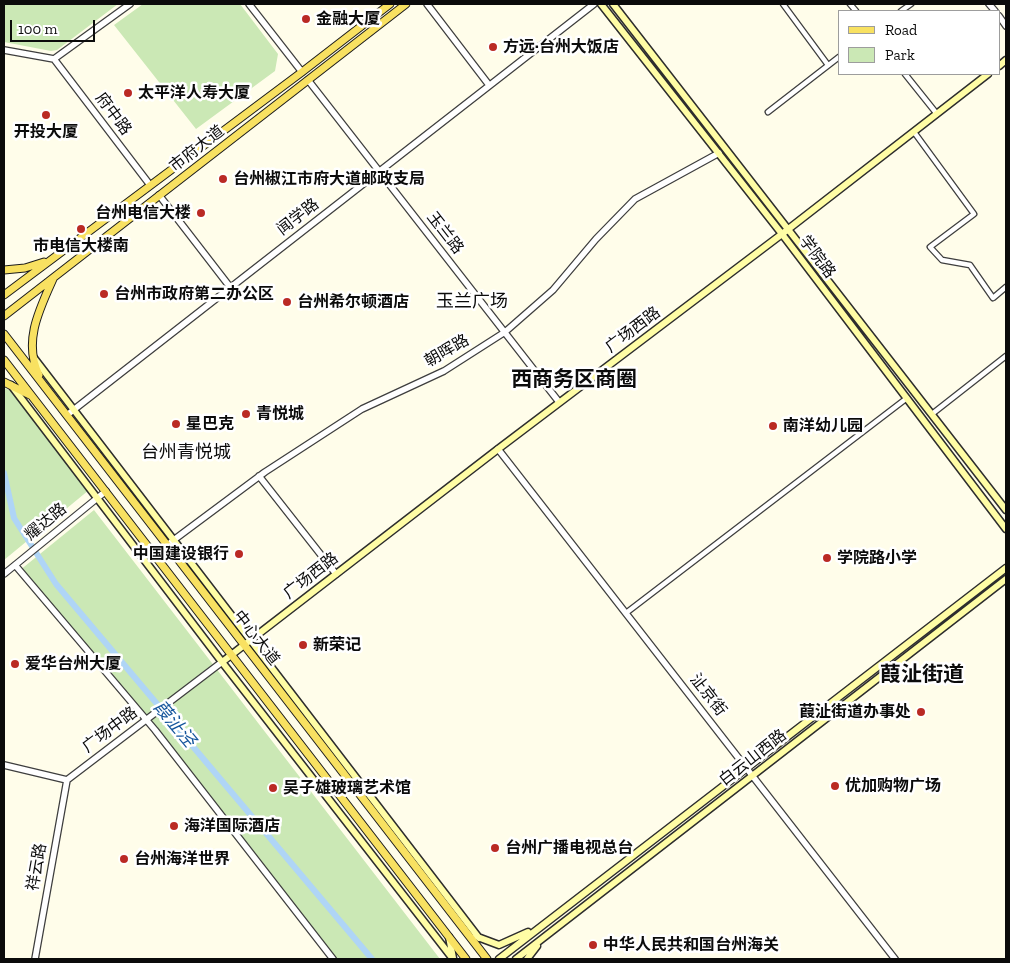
<!DOCTYPE html>
<html>
<head>
<meta charset="utf-8">
<style>
  body { margin:0 }
  #map { position:relative; width:1010px; height:963px; overflow:hidden; background:#fffdea; font-family:"Zilla Slab",serif }
  canvas { display:block }
  .frame { position:absolute; inset:0; border:5px solid #0b0b0b; pointer-events:none }
  .legend { position:absolute; left:838px; top:10px; width:162px; height:65px; box-sizing:border-box; background:#fff; border:1px solid #9d9d9d; margin:0; padding:6px 9px; list-style:none; font-size:15px; color:#0b0b0b }
  .legend li { display:flex; align-items:center; gap:10px; height:25px }
  .legend b { width:25px; border:1px solid #9d9d9d }
  .scale { position:absolute; left:10px; top:20px; width:85px; height:22px; box-sizing:border-box; border:2px solid #0b0b0b; border-top:0; padding-left:6px; font-size:15px; line-height:18px; white-space:nowrap; color:#0b0b0b; -webkit-text-stroke:4px #fff; paint-order:stroke }
</style>
</head>
<body>
<div id="map">
<canvas width="1010" height="963"></canvas>
<div class="frame"></div>
<ul class="legend">
<li><b style="height:6px;background:#f8e161"></b>Road</li>
<li><b style="height:14px;background:#cbe8b5"></b>Park</li>
</ul>
<div class="scale">100 m</div>
</div>
<script>
const g = document.querySelector('canvas').getContext('2d');
g.lineJoin = 'round';
function paint(path, color) {
  g.fillStyle = color;
  g.fill(path, 'evenodd');
}
function strokePath(path, color, width, dash) {
  g.strokeStyle = color;
  g.lineWidth = width;
  g.lineCap = dash ? 'butt' : 'round';
  g.setLineDash(dash || []);
  g.stroke(path);
}
function label(font, color, halo, rows, align = 'center') {
  g.font = font + ' "Zilla Slab","Noto Sans SC",serif';
  g.lineWidth = 5;
  g.setLineDash([]);
  g.textBaseline = 'middle';
  g.strokeStyle = halo;
  g.fillStyle = color;
  for (const [text, x, y, turn = 0] of rows) {
    g.save();
    g.translate(x, y);
    g.rotate((+turn || 0) * Math.PI / 180);
    g.textAlign = isNaN(turn) ? turn : align;
    if (halo) g.strokeText(text, 0, 0);
    g.fillText(text, 0, 0);
    g.restore();
  }
}
const green = new Path2D(`
  M 4,4 L 118,4 L 57,50 L 51,51 L 4,42 Z
  M 143,4 L 240,4 L 278,54 L 275,71 L 196,129 L 114,25 Z
  M 4,388 L 14,392 L 89,490 L 4,560 Z
  M 94,510 L 440,959 L 333,959 L 155,730 L 19,571 Z`);
const canal = new Path2D(`
  M 4,473 L 14,518 L 56,584 L 372,959`);
const minor = new Path2D(`
  M 783,4 L 828,65
  M 850,4 L 856,11
  M 901,11 L 911,4
  M 905,74 L 937,114
  M 768,112 L 839,57
  M 914,132 L 974,214 L 930,247 L 942,260 L 970,265 L 993,298 L 1006,287
  M 932,414 L 1006,356
  M 626,613 L 907,398`);
const tertiary = new Path2D(`
  M 249,4 L 302,72
  M 427,4 L 489,85
  M 989,4 L 995,11
  M 999,16 L 1006,26
  M 4,50 L 54,59 L 130,4
  M 54,59 L 150,185
  M 308,80 L 559,402
  M 159,195 L 230,287
  M 67,415 L 594,4
  M 498,449 L 895,959
  M 259,476 L 336,574
  M 171,542 L 265,472 L 362,409 L 444,371 L 505,332 L 553,290 L 596,239 L 635,199 L 719,153
  M 15,565 L 155,730 L 333,959
  M 4,574 L 106,491
  M 4,765 L 67,780 L 222,662
  M 35,959 L 67,780`);
const secondary = new Path2D(`
  M 601,4 L 782,234 L 1006,529
  M 613,4 L 1006,510
  M 999,66 L 1006,60
  M 34,358 L 479,938
  M 11,385 L 222,662 L 453,959
  M 222,662 L 498,449 L 782,234 L 988,74
  M 475,936 L 499,945 L 528,932
  M 449,937 L 453,958
  M 499,959 L 1006,568
  M 516,959 L 1006,579
  M 527,959 L 537,946`);
const primary = new Path2D(`
  M 4,270 L 25,268 L 44,262
  M 4,295 L 302,72 L 390,4
  M 4,316 L 406,4
  M 4,334 L 487,959
  M 4,360 L 466,959
  M 39,375 C 23,342 39,310 53,279
  M 4,382 L 30,395`);
const markers = [
  [306,19,5,"#ba2a24"],
  [493,47,5,"#ba2a24"],
  [128,93,5,"#ba2a24"],
  [46,115,5,"#ba2a24"],
  [223,179,5,"#ba2a24"],
  [201,213,5,"#ba2a24"],
  [81,229,5,"#ba2a24"],
  [104,294,5,"#ba2a24"],
  [287,302,5,"#ba2a24"],
  [246,414,5,"#ba2a24"],
  [176,424,5,"#ba2a24"],
  [773,426,5,"#ba2a24"],
  [239,554,5,"#ba2a24"],
  [827,558,5,"#ba2a24"],
  [303,645,5,"#ba2a24"],
  [15,664,5,"#ba2a24"],
  [921,712,5,"#ba2a24"],
  [835,786,5,"#ba2a24"],
  [273,788,5,"#ba2a24"],
  [174,826,5,"#ba2a24"],
  [495,848,5,"#ba2a24"],
  [124,859,5,"#ba2a24"],
  [593,945,5,"#ba2a24"]
];
const poiNames = [
  ["金融大厦",316,19],
  ["方远·台州大饭店",503,47],
  ["太平洋人寿大厦",138,93],
  ["开投大厦",46,132,"center"],
  ["台州椒江市府大道邮政支局",233,179],
  ["台州电信大楼",191,213,"right"],
  ["市电信大楼南",81,246,"center"],
  ["台州市政府第二办公区",114,294],
  ["台州希尔顿酒店",297,302],
  ["青悦城",256,414],
  ["星巴克",186,424],
  ["南洋幼儿园",783,426],
  ["中国建设银行",229,554,"right"],
  ["学院路小学",837,558],
  ["新荣记",313,645],
  ["爱华台州大厦",25,664],
  ["葭沚街道办事处",911,712,"right"],
  ["优加购物广场",845,786],
  ["吴子雄玻璃艺术馆",283,788],
  ["海洋国际酒店",184,826],
  ["台州广播电视总台",505,848],
  ["台州海洋世界",134,859],
  ["中华人民共和国台州海关",603,945]
];
const streetNames = [
  ["府中路",113,114,53],
  ["市府大道",197,149,-38],
  ["闻学路",298,217,-38],
  ["玉兰路",445,233,52],
  ["学院路",817,257,53],
  ["广场西路",633,330,-37],
  ["朝晖路",447,351,-30],
  ["耀达路",46,522,-39],
  ["广场西路",311,576,-38],
  ["中心大道",256,638,52],
  ["沚京街",708,695,52],
  ["广场中路",110,730,-37],
  ["白云山西路",753,758,-38],
  ["祥云路",37,867,-80]
];
const neighbourhoodNames = [
  ["玉兰广场",472,302],
  ["台州青悦城",186,453]
];
const waterNames = [
  ["葭沚泾",174,724,50]
];
const districtNames = [
  ["西商务区商圈",574,380],
  ["葭沚街道",922,675]
];
paint(green, '#cbe8b5');
strokePath(canal, '#afd5f6', 6);
strokePath(minor, '#3e3e3e', 7);
strokePath(tertiary, '#3e3e3e', 8);
strokePath(secondary, '#2d2d2d', 9);
strokePath(primary, '#1c1c1c', 9);
strokePath(minor, '#fff', 4.5);
strokePath(tertiary, '#fff', 5.5);
strokePath(secondary, '#fffda5', 6);
strokePath(primary, '#f8e161', 7);
for (const [x, y, r, color] of markers) {
  const dot = new Path2D();
  dot.arc(x, y, r, 0, 2 * Math.PI);
  g.fillStyle = color;
  g.fill(dot);
  strokePath(dot, '#fff', 2);
}
label('bold 16px', '#0b0b0b', '#fff', poiNames, 'left');
label('16px', '#0b0b0b', '#fff', streetNames);
label('18px', '#0b0b0b', '#fff', neighbourhoodNames);
label('italic 18px', '#16569c', '#fff', waterNames);
label('bold 21px', '#0b0b0b', '#fff', districtNames);
</script>
</body>
</html>
